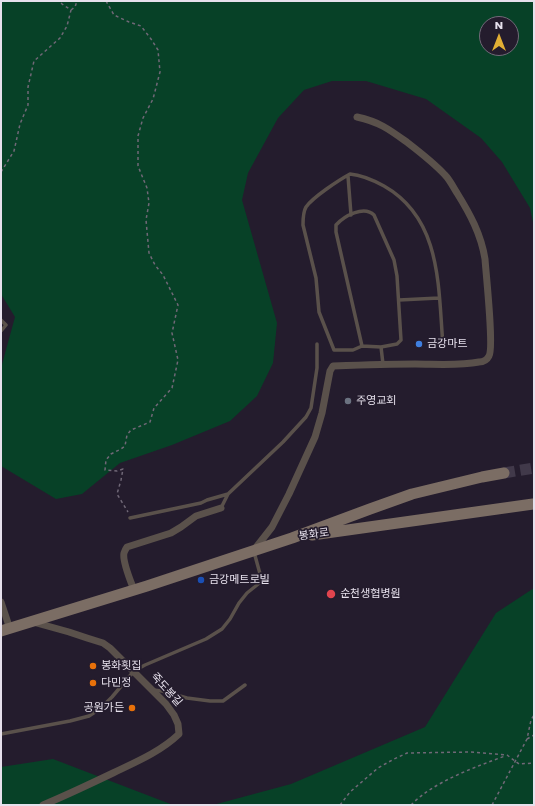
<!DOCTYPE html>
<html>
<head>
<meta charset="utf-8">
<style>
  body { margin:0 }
  #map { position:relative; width:535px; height:806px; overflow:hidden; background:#241c2d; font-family:Poppins,sans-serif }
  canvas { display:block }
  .frame { position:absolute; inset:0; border:2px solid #e6e0ec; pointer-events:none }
  .north { position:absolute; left:479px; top:16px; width:40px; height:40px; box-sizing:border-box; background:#241c2d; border:1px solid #726a79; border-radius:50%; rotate:0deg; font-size:11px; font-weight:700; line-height:16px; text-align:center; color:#e6e0ec }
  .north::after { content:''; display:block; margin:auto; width:14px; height:18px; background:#e2af34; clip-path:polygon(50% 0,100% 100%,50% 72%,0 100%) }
</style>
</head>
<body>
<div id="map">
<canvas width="535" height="806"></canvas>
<div class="frame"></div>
<div class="north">N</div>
</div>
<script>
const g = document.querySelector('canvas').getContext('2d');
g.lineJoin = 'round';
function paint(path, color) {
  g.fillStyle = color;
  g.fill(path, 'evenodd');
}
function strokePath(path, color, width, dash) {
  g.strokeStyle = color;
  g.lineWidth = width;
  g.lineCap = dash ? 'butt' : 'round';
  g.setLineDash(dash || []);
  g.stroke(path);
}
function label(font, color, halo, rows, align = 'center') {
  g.font = font + ' Poppins,"Noto Sans KR",sans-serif';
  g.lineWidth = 3.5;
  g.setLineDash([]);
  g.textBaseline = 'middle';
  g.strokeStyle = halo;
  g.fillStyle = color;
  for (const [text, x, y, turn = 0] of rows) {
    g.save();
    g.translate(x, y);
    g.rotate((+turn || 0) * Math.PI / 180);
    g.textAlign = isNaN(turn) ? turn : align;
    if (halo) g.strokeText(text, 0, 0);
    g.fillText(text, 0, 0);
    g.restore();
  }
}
const green = new Path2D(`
  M 1,1 L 534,1 L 534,227 L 530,208 L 502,162 L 481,138 L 426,99 L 366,81 L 332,81 L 304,90 L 278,118 L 248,173 L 242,200 L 277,323 L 273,363 L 257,396 L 230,421 L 172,445 L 120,463 L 82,494 L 56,499 L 1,466 L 1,368 L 15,317 L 1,294 ZM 487,24 L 511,24 L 511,48 L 487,48 Z
  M 534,588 L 534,805 L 213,805 L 291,784 L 425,727 L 496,613 Z
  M 53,759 L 173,805 L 1,805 L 1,767 Z`);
const secondaryTunnel = new Path2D(`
  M 504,473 L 534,468`);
const path = new Path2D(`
  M 106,1 L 114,15 L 129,22 L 141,26 L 151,39 L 158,50 L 160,72 L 153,99 L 143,118 L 138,136 L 138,166 L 147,188 L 149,203 L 146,220 L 149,253 L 155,265 L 163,275 L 178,305 L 172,333 L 178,360 L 172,388 L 154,408 L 150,422 L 131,430 L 127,435 L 125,446 L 121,449 L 111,454 L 106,460 L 105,470 L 117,471 L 123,469 L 121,480 L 117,494 L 128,512
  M 71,10 L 75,7 L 77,1
  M 1,172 L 14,151 L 20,124 L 28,105 L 28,87 L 34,61 L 60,38 L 67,26 L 71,10 L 62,4 L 60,1
  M 527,739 L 534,735
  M 340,805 L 350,792 L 378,768 L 394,759 L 407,753 L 471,752 L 507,755 L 519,764 L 534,763
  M 411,805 C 433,782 475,767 505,756
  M 492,805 L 527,739 L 531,720 L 534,715`);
const lane = new Path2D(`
  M 348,176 L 351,215
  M 399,300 L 439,298
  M 1,320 L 6,325 L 1,331
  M 362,346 L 336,232 L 336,225 C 344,216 364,205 374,215 L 394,260 L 397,276 L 401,340 L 397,344 L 381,347
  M 383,364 L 381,347 L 362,346 L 353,350 L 334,350 L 319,312 L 316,278 L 303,225 C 303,219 303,212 306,207 C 313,197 339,180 350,174 C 362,175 373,180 384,186 C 442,219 438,287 443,345
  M 221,508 L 228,494 L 283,442 L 306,417 L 311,408 L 317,368 L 317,344
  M 130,518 L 201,503 L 207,500 L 228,494
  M 153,690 L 162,691 L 187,698 L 210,701 L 223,701 L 245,685
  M 1,734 L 70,721 L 89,716 L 101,708 L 112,697 L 134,671 L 145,665 L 206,639 L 222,629 L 230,619 L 239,603 L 247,593 L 262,581 L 254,552`);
const street = new Path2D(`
  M 254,550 L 272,527 L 289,494 L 315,437 L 322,413 L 330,371 L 333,366 C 360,365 388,364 415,364 C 435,364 459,366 479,362 C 483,362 487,360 489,356 C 494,348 486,274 485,259 C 481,234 470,214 457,193 C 453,187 450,180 445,175 C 434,163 421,153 408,143 C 390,130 380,122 357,117
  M 134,590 C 131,582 122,561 124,553 C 125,550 125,550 127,547 L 171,533 L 181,527 L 196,516 L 221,508
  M 1,602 L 10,629
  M 33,622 L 69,632 L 87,638 L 103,643 L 110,648 L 166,704 L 174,715 L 178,724 L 179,734 C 160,752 136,762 113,773 C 90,784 67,795 43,805`);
const secondary = new Path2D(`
  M 312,535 L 533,504
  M 1,631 L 147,586 L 292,538 L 370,509 L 412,494 L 482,477 L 504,473`);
const markers = [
  [419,344,4,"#3f7fe0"],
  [348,401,4,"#6b7280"],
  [201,580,4,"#1a4fb4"],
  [331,594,5,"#e0444e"],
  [93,666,4,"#e8710a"],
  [93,683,4,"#e8710a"],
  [132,708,4,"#e8710a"]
];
const poiNames = [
  ["금강마트",427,344],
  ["주영교회",356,401],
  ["금강메트로빌",209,580],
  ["순천생협병원",340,594],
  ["봉화횟집",101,666],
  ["다민정",101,683],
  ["공원가든",124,708,"right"]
];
const streetNames = [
  ["봉화로",314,535,-8],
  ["죽도봉길",166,690,48]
];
paint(green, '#074127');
strokePath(secondaryTunnel, '#41394a', 11, [11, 5.5]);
strokePath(path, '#706877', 1.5, [3, 3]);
strokePath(lane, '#5a514b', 3.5);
strokePath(street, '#5a514b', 7);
strokePath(secondary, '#7b6d64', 11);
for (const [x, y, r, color] of markers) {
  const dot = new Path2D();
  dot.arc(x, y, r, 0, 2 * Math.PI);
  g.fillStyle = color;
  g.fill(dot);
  strokePath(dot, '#241c2d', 1.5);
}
label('11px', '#e6e0ec', '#241c2d', poiNames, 'left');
label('11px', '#e6e0ec', '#241c2d', streetNames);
</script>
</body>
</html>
